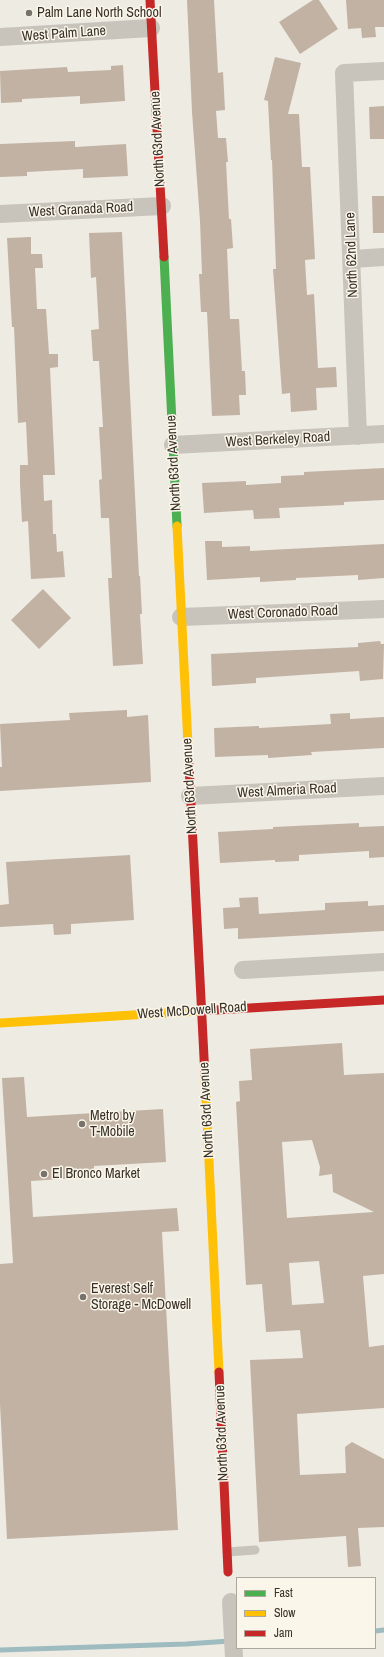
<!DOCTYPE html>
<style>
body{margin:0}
#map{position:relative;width:384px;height:1657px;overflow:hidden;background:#eeebe3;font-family:"Archivo Narrow",sans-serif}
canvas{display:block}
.legend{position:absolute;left:236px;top:1577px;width:140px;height:72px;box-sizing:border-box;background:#faf6ea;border:1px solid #ada79d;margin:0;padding:5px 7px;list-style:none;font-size:12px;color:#393129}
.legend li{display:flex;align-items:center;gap:8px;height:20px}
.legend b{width:20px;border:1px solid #ada79d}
</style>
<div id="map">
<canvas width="384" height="1657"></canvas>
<ul class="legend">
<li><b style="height:5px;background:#4caf50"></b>Fast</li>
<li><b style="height:5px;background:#ffc107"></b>Slow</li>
<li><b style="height:5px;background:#c62828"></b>Jam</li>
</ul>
</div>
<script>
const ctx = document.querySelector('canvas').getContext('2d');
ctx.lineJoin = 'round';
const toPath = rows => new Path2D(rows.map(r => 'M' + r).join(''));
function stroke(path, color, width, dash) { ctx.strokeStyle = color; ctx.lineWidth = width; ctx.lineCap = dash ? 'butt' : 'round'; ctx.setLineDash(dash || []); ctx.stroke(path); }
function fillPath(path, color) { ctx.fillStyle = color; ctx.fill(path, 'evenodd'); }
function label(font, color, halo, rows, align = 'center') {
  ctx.font = font + ' "Archivo Narrow",sans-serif'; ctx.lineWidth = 3; ctx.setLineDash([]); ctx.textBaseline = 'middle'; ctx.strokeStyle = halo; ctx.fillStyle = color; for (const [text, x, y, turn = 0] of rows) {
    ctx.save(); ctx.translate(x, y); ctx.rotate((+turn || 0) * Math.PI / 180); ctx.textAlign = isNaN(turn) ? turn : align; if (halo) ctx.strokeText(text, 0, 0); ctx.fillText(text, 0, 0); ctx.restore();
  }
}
stroke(toPath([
 [375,1631,384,1630],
 [0,1650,186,1644,230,1641]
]), '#9ebbc0', 5);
fillPath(toPath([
 [187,0,214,0,218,73,223,72,225,110,216,111,218,138,226,138,228,162,226,162,229,219,231,219,233,248,227,249,230,319,239,319,242,371,245,371,246,395,239,395,240,415,212,416,207,312,201,312,199,274,202,274,200,221,192,112],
 [313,0,319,0,338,29,300,54,279,22],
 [346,0,384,0,384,27,375,27,376,37,362,38,361,28,348,29],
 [275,57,301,63,288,114,299,114,302,167,310,167,315,259,305,260,307,295,314,294,318,368,336,367,337,387,316,388,317,410,291,412,290,393,282,394,273,269,276,269,272,160,271,160,268,101,264,100],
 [123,65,125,101,80,104,80,96,22,99,22,102,1,103,0,71,67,67,68,72,111,70,111,66],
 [384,106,384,139,370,139,369,107],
 [75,141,75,147,126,144,128,176,83,178,83,169,27,172,27,176,0,177,0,144],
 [372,196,384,196,384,233,373,233],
 [122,232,139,576,140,576,142,614,140,614,143,664,113,666,108,578,112,578,109,518,101,518,99,480,102,479,99,427,103,427,99,361,93,361,91,330,99,329,96,277,91,278,89,233],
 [31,237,31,254,42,254,43,268,35,268,37,309,46,309,49,354,58,354,58,367,50,368,55,475,43,475,44,501,52,500,53,534,56,534,57,552,63,551,65,577,31,579,28,521,22,522,20,484,20,465,28,465,26,422,18,423,14,327,12,327,7,238],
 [384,468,384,500,344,502,344,505,279,508,280,518,254,519,253,510,204,513,202,483,246,481,246,485,281,483,281,476,304,475,304,472],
 [205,541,222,541,222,547,250,546,250,551,384,544,384,578,358,580,358,575,296,578,296,580,260,582,260,577,207,580],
 [43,589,71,618,39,649,11,620],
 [380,641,381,644,384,644,383,679,360,681,359,671,256,678,256,683,212,686,211,654,358,647,358,643],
 [127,710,127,717,148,715,151,782,0,791,0,767,2,767,0,724,70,720,69,713],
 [350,713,350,719,384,717,384,748,311,752,312,755,268,758,268,755,215,757,214,728,259,726,259,728,331,724,330,714],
 [359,823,359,827,384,826,384,857,369,858,369,851,299,855,299,861,275,862,275,860,220,863,218,832,273,829,273,827],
 [130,855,134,920,71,924,71,934,54,935,53,924,0,927,0,905,9,904,6,862],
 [258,897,259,914,325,910,325,903,368,901,368,906,384,905,384,931,238,939,238,928,224,929,223,908,240,907,239,898],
 [342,1043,344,1075,384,1073,384,1274,363,1276,369,1347,384,1345,384,1408,297,1414,300,1475,346,1473,345,1447,352,1442,384,1459,384,1527,358,1528,361,1566,348,1567,346,1536,259,1542,250,1360,303,1358,300,1330,266,1332,262,1284,246,1285,236,1102,240,1101,239,1081,252,1080,250,1049],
 [312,1140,320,1167,319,1176,332,1174,333,1192,374,1212,287,1218,282,1142],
 [319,1261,324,1303,292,1305,289,1263],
 [24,1077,27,1117,163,1109,166,1162,94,1166,94,1177,31,1181,33,1217,177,1208,179,1231,162,1232,178,1530,7,1539,0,1404,0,1264,13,1263,2,1078]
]), '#c2b2a4');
stroke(toPath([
 [227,1552,255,1550]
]), '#c8c3bb', 9);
stroke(toPath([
 [0,37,151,28],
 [0,214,162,206],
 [352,259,384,257],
 [358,436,344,73,384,71],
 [173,445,384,434],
 [181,617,384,609],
 [190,796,384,786],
 [243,970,384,962],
 [231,1602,234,1657]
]), '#c8c3bb', 18);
stroke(toPath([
 [164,257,177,526]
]), '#4caf50', 9);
stroke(toPath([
 [177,526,189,765],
 [0,1023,199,1011],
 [205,1077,219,1372]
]), '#ffc107', 9);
stroke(toPath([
 [150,0,164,257],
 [189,765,205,1077],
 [199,1011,384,1000],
 [219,1372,228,1572]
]), '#c62828', 9);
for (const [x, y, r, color] of [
 [29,13,4,"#78726a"],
 [82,1124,4,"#78726a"],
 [44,1174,4,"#78726a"],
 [83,1297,4,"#78726a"]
]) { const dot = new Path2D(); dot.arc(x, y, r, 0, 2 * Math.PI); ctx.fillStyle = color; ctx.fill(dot); stroke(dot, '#faf6ea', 1.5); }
label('14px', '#393129', '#faf6ea', [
 ["Palm Lane North School",37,13],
 ["Metro by",90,1116],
 ["T-Mobile",90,1132],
 ["El Bronco Market",52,1174],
 ["Everest Self",91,1289],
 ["Storage - McDowell",91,1305]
], 'left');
label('14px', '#393129', '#faf6ea', [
 ["West Palm Lane",64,34,-4],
 ["North 63rd Avenue",158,139,-93],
 ["West Granada Road",81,210,-3],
 ["North 62nd Lane",352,255,-92],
 ["West Berkeley Road",278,440,-3],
 ["North 63rd Avenue",174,463,-93],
 ["West Coronado Road",283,613,-2],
 ["North 63rd Avenue",190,786,-93],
 ["West Almeria Road",287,791,-3],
 ["West McDowell Road",192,1011,-4],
 ["North 63rd Avenue",207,1110,-93],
 ["North 63rd Avenue",222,1433,-92]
]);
</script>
